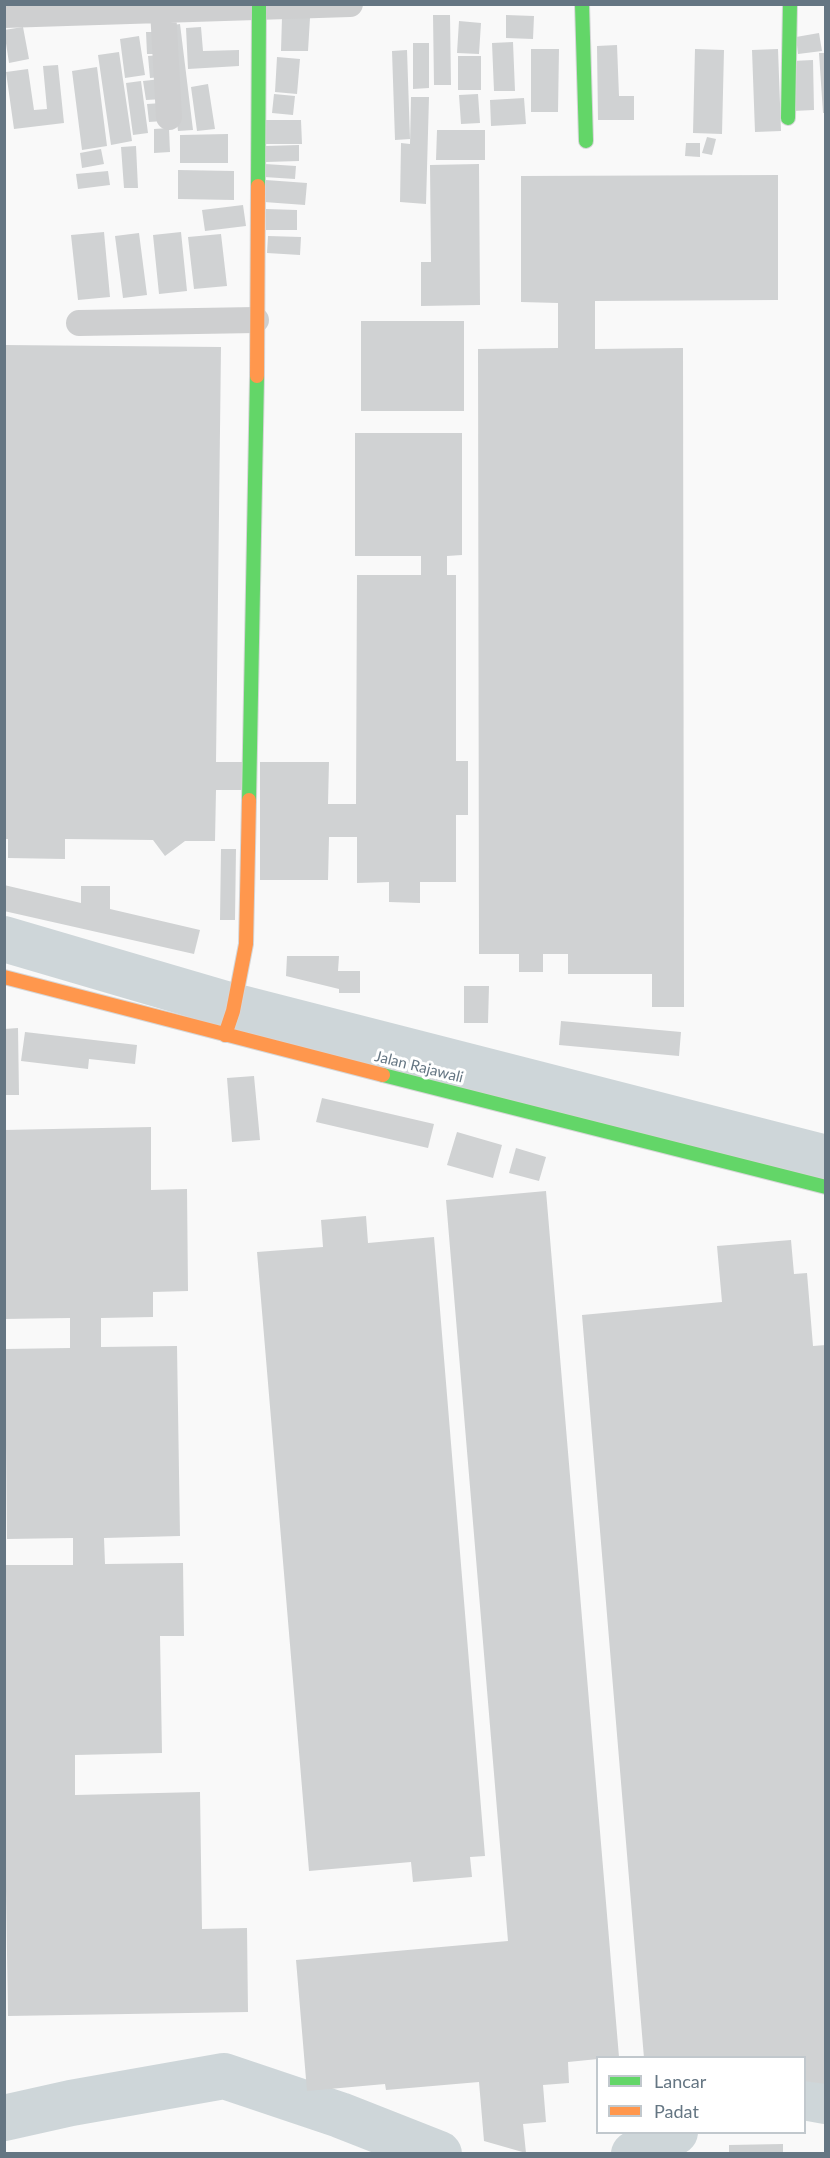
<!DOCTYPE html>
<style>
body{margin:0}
#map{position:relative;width:830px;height:2158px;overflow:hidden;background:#f9f9f9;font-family:Lato,sans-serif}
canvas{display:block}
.frame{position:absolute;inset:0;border:6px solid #657683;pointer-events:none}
.legend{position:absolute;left:596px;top:2056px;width:210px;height:78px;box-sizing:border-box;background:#fff;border:2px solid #c1c8cd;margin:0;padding:8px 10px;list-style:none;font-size:18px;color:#657683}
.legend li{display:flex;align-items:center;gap:12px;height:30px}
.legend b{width:30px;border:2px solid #c1c8cd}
</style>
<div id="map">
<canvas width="830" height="2158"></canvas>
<div class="frame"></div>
<ul class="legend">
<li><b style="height:8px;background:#63d668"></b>Lancar</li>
<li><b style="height:8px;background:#ff974d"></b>Padat</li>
</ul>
</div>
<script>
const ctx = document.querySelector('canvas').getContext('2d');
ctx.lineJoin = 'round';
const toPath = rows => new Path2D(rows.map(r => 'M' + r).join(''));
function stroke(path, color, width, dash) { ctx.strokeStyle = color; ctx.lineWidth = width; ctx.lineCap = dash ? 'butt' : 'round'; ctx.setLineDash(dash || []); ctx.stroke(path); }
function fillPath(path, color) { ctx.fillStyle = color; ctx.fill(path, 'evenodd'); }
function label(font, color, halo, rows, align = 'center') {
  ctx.font = font + ' Lato,sans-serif'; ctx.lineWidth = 6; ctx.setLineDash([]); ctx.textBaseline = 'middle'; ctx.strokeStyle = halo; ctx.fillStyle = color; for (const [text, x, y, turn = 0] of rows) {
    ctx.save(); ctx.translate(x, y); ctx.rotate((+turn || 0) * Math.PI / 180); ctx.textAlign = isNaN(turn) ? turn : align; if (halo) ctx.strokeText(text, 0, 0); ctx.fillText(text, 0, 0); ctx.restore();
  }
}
stroke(toPath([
 [4,939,229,1005,826,1158],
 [804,2097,826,2101],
 [4,2118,71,2103,224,2076,340,2115,439,2154],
 [634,2154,675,2132]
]), '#ced6d9', 46);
fillPath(toPath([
 [433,15,450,15,451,85,434,85],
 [506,15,534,16,533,39,506,38],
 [282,17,310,18,308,51,281,51],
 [459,21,481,23,479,54,457,53],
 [180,24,193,130,178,131,166,26],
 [23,27,29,59,9,63,4,30],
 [201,27,203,51,239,50,239,66,188,69,186,28],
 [146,32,157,32,158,54,147,54],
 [819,33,822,51,798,54,796,37],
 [139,36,145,75,125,78,120,39],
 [513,42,515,91,494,91,492,43],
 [413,43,429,43,429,88,413,89],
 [617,45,619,96,634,96,634,120,598,120,597,46],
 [531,49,559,49,558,112,531,112],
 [695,49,724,50,722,134,693,133],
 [778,49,781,131,755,132,752,50],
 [407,50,410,139,395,140,392,51],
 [119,52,132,141,111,145,98,55],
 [819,53,826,53,826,113,823,113],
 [161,55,162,77,150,78,148,56],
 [458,56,481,56,481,90,458,90],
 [277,57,300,59,297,94,275,92],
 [813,60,814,110,793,111,792,61],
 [58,65,64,123,14,129,6,72,28,69,34,110,47,109,43,66],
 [97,67,107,146,82,150,72,71],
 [161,79,163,99,146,100,143,81],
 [141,81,148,133,133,135,126,83],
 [208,84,215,129,197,131,191,87],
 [274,94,295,96,293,115,272,113],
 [478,94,480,123,461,124,459,95],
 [411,97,429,97,426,204,400,202,401,143,410,144],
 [524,98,526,124,491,126,490,100],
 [162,103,163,121,149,122,147,104],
 [265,120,301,120,302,144,265,144],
 [169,128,170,152,154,153,154,129],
 [437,130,485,130,485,160,436,160],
 [228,134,228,163,180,163,180,135],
 [707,137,716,139,712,155,702,153],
 [686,143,700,143,700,157,685,156],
 [299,145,299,161,266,162,266,146],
 [136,146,138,188,124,188,121,147],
 [101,149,104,164,82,168,80,153],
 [265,164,296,166,295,179,264,177],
 [479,164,480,305,421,306,421,262,431,262,430,165],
 [178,170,234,171,234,200,178,199],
 [108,171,110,185,78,189,76,174],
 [778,175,778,300,595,301,595,349,683,348,684,1007,652,1007,652,974,568,974,568,954,543,954,543,972,519,972,519,954,479,954,478,349,558,348,558,303,521,302,521,176],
 [266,180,307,183,305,205,264,202],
 [243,205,246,226,205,231,202,210],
 [266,209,297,210,297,230,266,230],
 [104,232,110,297,78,300,71,235],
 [181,232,187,291,159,294,153,235],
 [139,233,147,295,123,298,115,236],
 [221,234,227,286,194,289,188,237],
 [268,236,301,237,300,255,267,253],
 [361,321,464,321,464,411,361,411],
 [4,345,221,347,216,762,243,762,242,790,216,790,215,841,185,841,165,856,153,840,65,839,65,859,8,858,8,839,4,839],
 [355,433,462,433,462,555,447,556,447,575,456,575,456,761,468,761,468,815,456,815,456,882,420,882,420,903,389,902,389,882,357,883,357,837,329,837,328,880,260,880,260,762,329,762,328,804,356,804,357,575,421,575,421,556,355,556],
 [221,849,236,849,235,920,220,920],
 [4,885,81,903,81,886,110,886,110,909,200,930,194,954,4,911],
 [287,956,339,956,338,971,360,971,360,993,339,993,339,989,286,976],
 [464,986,489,986,488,1023,464,1023],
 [561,1021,681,1032,679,1056,559,1045],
 [18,1028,19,1095,4,1095,4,1029],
 [25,1032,137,1045,135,1064,89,1059,88,1069,21,1061],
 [254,1076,260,1140,232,1142,227,1078],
 [322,1098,434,1124,428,1148,316,1122],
 [151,1127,151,1190,187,1189,188,1291,153,1292,153,1317,101,1318,101,1347,177,1346,180,1536,104,1538,105,1564,183,1563,184,1636,160,1636,162,1753,75,1755,75,1795,200,1792,202,1929,247,1928,248,2012,8,2016,4,1765,4,1565,73,1565,73,1538,7,1539,5,1349,70,1348,70,1318,4,1319,4,1130],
 [457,1132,502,1145,493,1178,447,1165],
 [516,1148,546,1157,539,1181,509,1173],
 [546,1191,619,2057,598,2058,598,2059,568,2062,569,2083,543,2085,546,2122,523,2124,526,2153,484,2141,479,2082,386,2090,385,2084,307,2091,296,1960,508,1941,446,1200],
 [366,1216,368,1243,434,1237,485,1856,470,1857,472,1877,413,1882,411,1862,309,1871,257,1252,323,1247,321,1220],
 [791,1240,794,1274,807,1273,813,1346,826,1345,826,2084,804,2081,804,2058,644,2058,582,1315,722,1302,717,1246],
 [783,2144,783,2154,729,2154,729,2145]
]), '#d0d2d3');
const fast = toPath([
 [582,4,586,141],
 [788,118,790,4],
 [258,186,259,6],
 [249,800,257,376],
 [383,1075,826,1187]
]);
const slow = toPath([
 [257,376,258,186],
 [4,977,383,1075],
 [225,1035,233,1011,246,944,249,800]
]);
stroke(fast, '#d5d6d7', 16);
stroke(slow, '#d5d6d7', 16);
stroke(toPath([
 [163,10,169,117],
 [4,15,350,4],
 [79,323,256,320]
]), '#cecfd0', 26);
stroke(fast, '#63d668', 14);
stroke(slow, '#ff974d', 14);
label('15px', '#657683', '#fff', [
 ["Jalan Rajawali",419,1067,14]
]);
</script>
